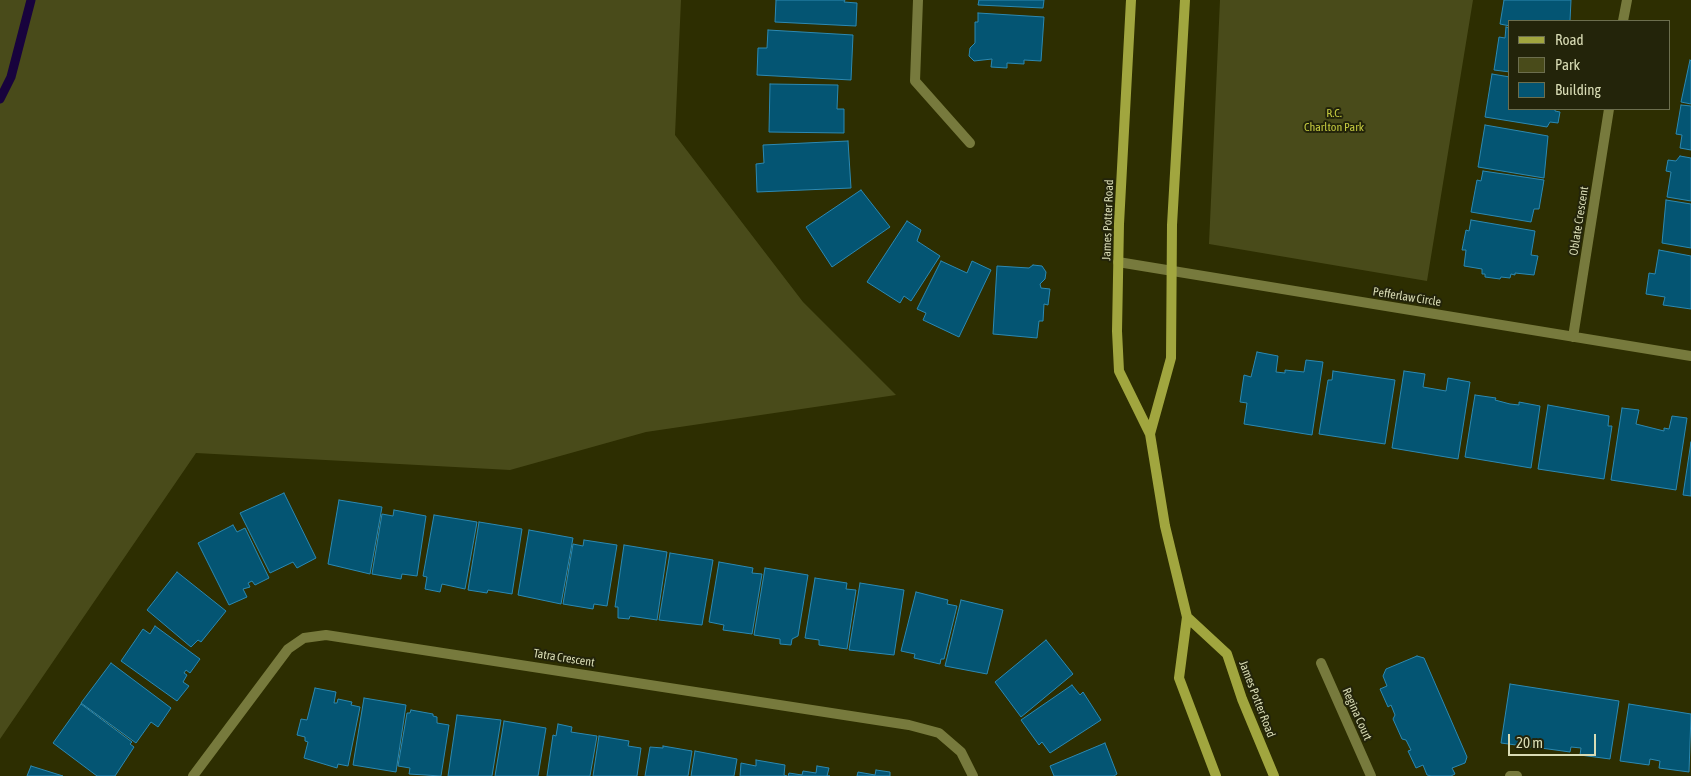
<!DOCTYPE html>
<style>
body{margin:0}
#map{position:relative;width:1691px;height:776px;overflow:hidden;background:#2d2e01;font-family:"Asap Condensed",sans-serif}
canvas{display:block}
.legend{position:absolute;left:1508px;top:20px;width:162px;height:90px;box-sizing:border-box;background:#23240a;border:1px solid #6c6e4e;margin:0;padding:6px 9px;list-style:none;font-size:15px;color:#d9dcb5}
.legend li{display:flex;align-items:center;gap:10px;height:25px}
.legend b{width:25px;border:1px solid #6c6e4e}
.scale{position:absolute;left:1508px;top:734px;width:88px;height:22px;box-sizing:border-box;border:2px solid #d9dcb5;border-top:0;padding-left:6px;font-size:15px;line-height:18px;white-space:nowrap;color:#d9dcb5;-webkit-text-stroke:4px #23240a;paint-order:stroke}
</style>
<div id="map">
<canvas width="1691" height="776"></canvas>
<ul class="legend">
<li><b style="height:6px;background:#a1a63f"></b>Road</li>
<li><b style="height:14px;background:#494b1a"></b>Park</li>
<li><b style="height:14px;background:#045573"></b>Building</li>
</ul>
<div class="scale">20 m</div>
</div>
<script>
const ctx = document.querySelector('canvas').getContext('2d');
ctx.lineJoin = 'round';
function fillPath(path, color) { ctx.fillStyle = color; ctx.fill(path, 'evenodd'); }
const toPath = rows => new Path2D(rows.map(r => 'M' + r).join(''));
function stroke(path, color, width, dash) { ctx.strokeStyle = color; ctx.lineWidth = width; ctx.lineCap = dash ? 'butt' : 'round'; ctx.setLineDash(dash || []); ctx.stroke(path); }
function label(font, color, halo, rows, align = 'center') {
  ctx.font = font + ' "Asap Condensed",sans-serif'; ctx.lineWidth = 4; ctx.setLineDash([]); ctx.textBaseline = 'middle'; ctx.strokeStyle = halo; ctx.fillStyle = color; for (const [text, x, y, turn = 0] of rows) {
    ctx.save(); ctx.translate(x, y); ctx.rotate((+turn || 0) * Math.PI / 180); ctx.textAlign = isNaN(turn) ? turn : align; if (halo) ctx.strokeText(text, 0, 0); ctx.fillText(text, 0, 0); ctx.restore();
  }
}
fillPath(toPath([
 [0,0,681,0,675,135,803,302,896,395,646,432,510,470,196,453,0,739],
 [1220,0,1473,0,1427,281,1209,244]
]), '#494b1a');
stroke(toPath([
 [0,99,11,77,31,0]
]), '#18033d', 9);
const building = toPath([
 [776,0,845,0,844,2,857,3,856,26,775,22,776,0],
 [979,0,1044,0,1043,8,978,5,979,0],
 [1504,0,1571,0,1570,21,1510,21,1510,26,1500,24,1504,0],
 [978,13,1044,17,1041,61,1024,60,1024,64,1007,63,1007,68,991,67,992,59,974,61,969,56,970,48,975,43,975,22,978,22,978,13],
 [1506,27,1510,28,1510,72,1494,70,1499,37,1505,38,1506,27],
 [768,30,853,35,851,80,757,75,758,48,767,48,768,30],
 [1690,60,1691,61,1691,104,1681,102,1690,60],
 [1492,74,1510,77,1510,109,1555,109,1555,111,1560,112,1558,123,1550,122,1547,127,1485,117,1492,74],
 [770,84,838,85,837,109,844,109,844,133,769,132,770,84],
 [1681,105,1691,106,1691,150,1680,148,1682,135,1676,134,1681,105],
 [1485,125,1548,136,1544,178,1478,167,1485,125],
 [848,141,851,188,757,192,756,164,764,163,763,145,848,141],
 [1680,156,1691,158,1691,201,1667,197,1671,172,1666,171,1668,160,1676,161,1680,156],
 [1483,171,1544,180,1539,209,1534,209,1531,222,1471,212,1477,180,1481,181,1483,171],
 [861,190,890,227,832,267,806,227,861,190],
 [1666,200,1691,204,1691,248,1662,243,1666,200],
 [1471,220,1535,231,1531,255,1538,256,1534,275,1515,273,1515,275,1511,274,1510,278,1501,277,1500,279,1485,277,1485,274,1482,274,1482,269,1464,266,1466,250,1462,250,1466,230,1469,231,1471,220],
 [907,221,921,230,917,241,940,256,911,301,904,296,900,303,867,282,907,221],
 [1659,250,1691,256,1691,309,1663,305,1665,297,1646,294,1649,273,1655,274,1659,250],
 [941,261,967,273,972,261,991,270,959,337,923,320,926,313,917,309,941,261],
 [1033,265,1042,266,1046,272,1045,279,1040,284,1041,288,1050,289,1048,305,1044,304,1043,321,1039,321,1037,338,993,334,997,266,1029,268,1033,265],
 [1257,352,1278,356,1276,372,1285,373,1285,370,1304,372,1306,360,1323,362,1312,435,1244,424,1247,403,1240,402,1244,375,1251,377,1257,352],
 [1333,371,1395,380,1385,444,1319,434,1328,380,1332,380,1333,371],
 [1404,371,1425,374,1423,387,1446,391,1448,378,1470,382,1458,459,1392,448,1404,371],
 [1475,395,1496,398,1495,400,1510,404,1519,405,1519,402,1540,406,1531,468,1465,457,1475,395],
 [1548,405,1609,416,1608,426,1612,426,1604,479,1538,469,1548,405],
 [1622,408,1639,410,1636,424,1664,431,1664,428,1669,429,1672,416,1687,418,1676,490,1611,480,1622,408],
 [1691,442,1691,496,1683,495,1691,442],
 [284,493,316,558,297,568,293,562,270,573,240,513,284,493],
 [339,500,382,507,370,574,328,564,339,500],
 [394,510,426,516,417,576,402,574,401,579,372,574,382,514,393,516,394,510],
 [434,515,477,522,465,589,442,584,440,592,425,589,427,577,423,576,434,515],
 [479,522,522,529,512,594,488,590,487,593,468,590,479,522],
 [233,525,237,532,245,528,269,578,255,585,252,581,248,583,250,587,243,589,247,597,229,605,198,543,233,525],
 [529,530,573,538,561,604,518,595,529,530],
 [584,540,617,545,607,606,594,604,593,609,563,604,573,544,583,546,584,540],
 [624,545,667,552,657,620,630,616,629,619,618,618,618,607,615,607,624,545],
 [670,553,713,560,702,625,659,620,670,553],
 [719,562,753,568,752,573,762,574,752,634,723,630,724,625,709,622,719,562],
 [765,568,808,575,798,636,792,639,791,645,780,644,780,639,754,635,765,568],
 [177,572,226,611,201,642,198,640,191,647,147,610,177,572],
 [815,578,847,583,846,589,856,590,847,649,819,645,819,640,805,638,815,578],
 [860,583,904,590,894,655,849,650,860,583],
 [916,592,948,600,947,604,957,606,944,659,941,659,940,664,914,658,915,654,901,651,916,592],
 [961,600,1003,610,987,674,945,666,961,600],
 [155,626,200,659,190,673,186,670,184,673,187,675,183,682,189,686,177,701,121,661,143,629,150,634,155,626],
 [1046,640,1073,674,1021,717,995,682,1046,640],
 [1417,656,1424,658,1467,757,1465,763,1452,768,1455,774,1451,776,1431,776,1427,775,1423,765,1416,768,1408,751,1411,750,1406,740,1402,739,1393,719,1395,715,1391,705,1388,707,1380,689,1387,686,1383,676,1386,669,1417,656],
 [111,663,171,708,158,727,151,722,136,743,81,703,111,663],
 [1510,684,1619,701,1610,759,1580,755,1581,748,1571,747,1570,752,1541,748,1541,742,1532,740,1531,747,1501,743,1510,684],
 [1072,685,1080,695,1083,692,1101,720,1050,753,1042,742,1039,745,1021,720,1072,685],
 [315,688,336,692,334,703,337,703,338,699,352,702,351,705,360,707,348,766,338,764,337,768,304,758,308,742,305,741,305,737,297,735,301,719,307,720,315,688],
 [364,698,406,705,396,772,353,765,364,698],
 [81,704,132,742,130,744,134,747,115,776,97,776,53,743,81,704],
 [1629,704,1691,714,1689,772,1659,768,1660,761,1650,759,1649,765,1620,761,1629,704],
 [411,710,433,714,433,716,437,717,437,723,449,725,441,776,409,774,410,768,398,766,407,713,410,713,411,710],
 [457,715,501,720,492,776,448,776,457,715],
 [504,721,546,728,538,776,495,776,504,721],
 [558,724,572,727,571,732,597,736,590,776,547,776,553,735,556,736,558,724],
 [599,736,629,741,628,746,641,748,637,776,593,776,599,736],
 [1105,743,1117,774,1114,776,1054,776,1050,766,1105,743],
 [663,746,692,751,688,776,645,776,650,747,663,748,663,746],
 [695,751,737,759,734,776,691,776,695,751],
 [756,760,785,765,784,775,787,776,740,776,741,763,756,766,756,760],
 [31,766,63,776,27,776,31,766],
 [817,766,829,768,827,776,830,776,788,776,789,773,802,775,803,771,816,773,817,766],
 [876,770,890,772,890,776,857,776,858,772,875,775,876,770]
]);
fillPath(building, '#045573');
stroke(building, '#2c89b2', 1);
stroke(toPath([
 [918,0,915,81,970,143],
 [1623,21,1627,0],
 [1118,262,1691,356],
 [1573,337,1609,109],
 [1321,663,1371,776],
 [193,776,288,649,304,638,326,635,909,725,939,733,961,752,973,776],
 [1510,776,1517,776]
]), '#777a3d', 10);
stroke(toPath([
 [1131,0,1119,224,1117,331,1119,371,1150,434,1165,526,1187,617,1179,678,1216,776],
 [1150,434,1171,358,1172,225,1185,0],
 [1187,617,1227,654,1242,699,1274,776]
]), '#a1a63f', 10);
label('12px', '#c3c83f', '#23240a', [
 ["R.C.",1334,113],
 ["Charlton Park",1334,127]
]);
label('12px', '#d9dcb5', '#23240a', [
 ["James Potter Road",1108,220,-88],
 ["Oblate Crescent",1579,221,-81],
 ["Pefferlaw Circle",1407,297,9],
 ["Tatra Crescent",564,658,9],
 ["James Potter Road",1257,699,69],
 ["Regina Court",1357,714,66]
]);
</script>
